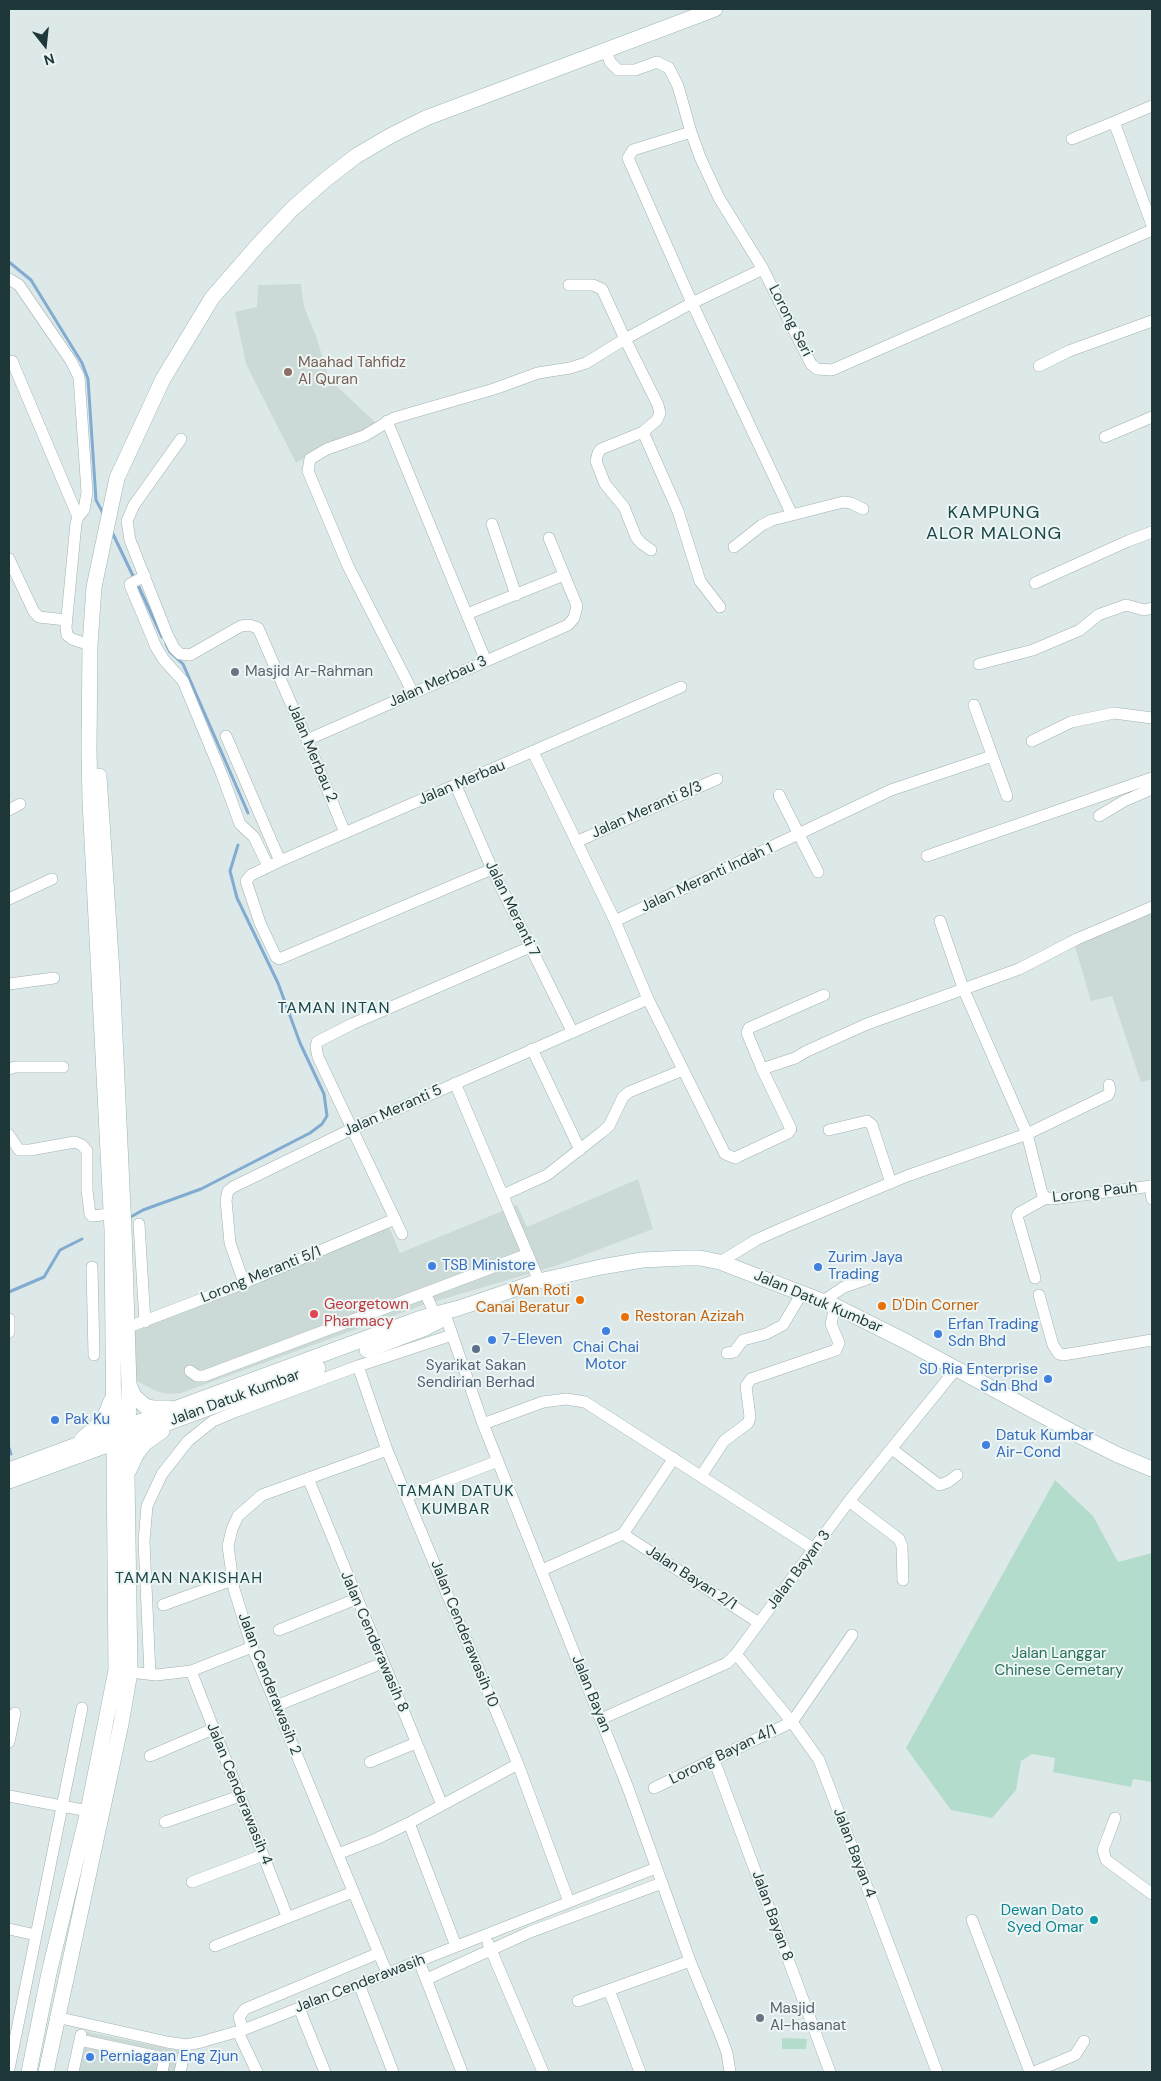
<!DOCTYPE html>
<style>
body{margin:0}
#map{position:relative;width:1161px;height:2081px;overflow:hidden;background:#dde9e8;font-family:"DM Sans",sans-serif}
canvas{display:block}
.frame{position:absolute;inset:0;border:10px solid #1e3738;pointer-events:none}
.north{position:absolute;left:20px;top:20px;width:50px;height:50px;-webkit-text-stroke:4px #edf6f4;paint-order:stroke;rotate:164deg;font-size:14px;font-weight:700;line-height:20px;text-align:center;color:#1e3738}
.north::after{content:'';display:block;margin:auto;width:18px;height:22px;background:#1e3738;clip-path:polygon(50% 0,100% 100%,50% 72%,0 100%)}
</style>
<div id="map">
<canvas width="1161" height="2081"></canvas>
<div class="frame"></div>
<div class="north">N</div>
</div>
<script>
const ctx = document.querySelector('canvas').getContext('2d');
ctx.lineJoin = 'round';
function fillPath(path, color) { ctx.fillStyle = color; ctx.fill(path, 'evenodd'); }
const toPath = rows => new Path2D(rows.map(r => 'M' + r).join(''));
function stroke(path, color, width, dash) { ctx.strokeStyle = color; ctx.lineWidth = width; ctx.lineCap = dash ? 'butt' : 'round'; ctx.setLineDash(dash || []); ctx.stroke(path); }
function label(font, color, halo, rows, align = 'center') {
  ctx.font = font + ' "DM Sans",sans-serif'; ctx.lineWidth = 4; ctx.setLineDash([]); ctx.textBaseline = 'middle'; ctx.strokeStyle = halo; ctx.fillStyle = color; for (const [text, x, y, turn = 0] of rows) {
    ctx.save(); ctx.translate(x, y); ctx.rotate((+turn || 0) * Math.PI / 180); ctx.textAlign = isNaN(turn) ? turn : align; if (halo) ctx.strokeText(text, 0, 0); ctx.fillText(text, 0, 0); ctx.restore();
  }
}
fillPath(toPath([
 [301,284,304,307,316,336,329,379,376,423,362,431,319,449,296,463,246,364,235,312,257,307,258,285],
 [1152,912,1152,1079,1141,1082,1112,996,1091,1001,1074,943],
 [638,1179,653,1229,555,1266,423,1305,181,1393,168,1394,156,1391,135,1380,134,1328,389,1227,400,1253,517,1205,527,1227],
 [77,2030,190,2053,186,2072,68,2072]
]), '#cbd9d7');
fillPath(toPath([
 [1055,1480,1093,1516,1118,1562,1152,1553,1152,1782,1133,1779,1131,1787,1053,1772,1055,1758,1032,1754,1021,1761,1016,1790,992,1818,951,1810,906,1748],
 [782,2038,807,2039,806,2049,782,2049]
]), '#b4dccc');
stroke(toPath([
 [9,262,31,280,82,363,88,379,96,500,104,515],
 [112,532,134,578],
 [137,583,162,637],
 [166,644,170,652,183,664,248,813],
 [127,1219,143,1210,201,1189,310,1133,322,1124,327,1116,324,1094,300,1043,278,983,237,898,230,871,238,845],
 [9,1292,44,1277,60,1250,82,1239],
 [9,1448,11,1454]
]), '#82abd1', 3);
const street = toPath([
 [606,50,610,62,618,70,635,70,657,62,669,68,678,86,691,132,700,157,719,198,763,269,811,364,817,369,832,370,1152,230],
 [1152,106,1114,122,1152,225],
 [691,132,633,150,628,158,692,303,792,515,843,502,851,503,863,509],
 [1072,139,1114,122],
 [9,279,19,285,71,361,79,377,87,492,84,510,78,517,76,523,66,627,67,635,72,639,90,645],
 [569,285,593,285,602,289,625,339,658,405,660,413,657,420,643,432,678,511,700,581,720,607],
 [12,361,78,517],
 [1039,366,1069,351,1152,321],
 [387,421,486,661],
 [643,432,601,449,598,453,596,461,605,484,624,507,636,537,641,543,651,550],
 [1105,437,1152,417],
 [181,439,134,505,127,521,130,540,167,634,174,648,180,654,190,655,241,626,249,625,258,628,307,740,345,833],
 [492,524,516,595],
 [734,547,762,525,772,520,792,515],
 [9,559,34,612,39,617,66,620],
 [145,576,130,584,130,585,156,647,164,660,183,681,222,775,240,824,254,837,268,866],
 [1035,583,1128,541,1152,532],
 [467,614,564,575],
 [979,664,1033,650,1080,630,1098,615,1126,605,1144,610,1152,608],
 [413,693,348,566,308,471,310,459,327,449,364,436,394,418,494,389,538,373,570,368,586,363,625,339,692,303,763,269],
 [974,705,1007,796],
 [226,736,280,861],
 [307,740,568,625,574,618,577,606,549,538],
 [1032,741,1071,722,1114,713,1152,718],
 [533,752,615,921,648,999,725,1154,735,1158,739,1156,788,1133,791,1129,762,1069,747,1033,749,1028,824,995],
 [456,786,492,869,572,1031],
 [779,795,818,872],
 [9,810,20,804],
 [1099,816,1124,801,1152,789],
 [576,842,717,779],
 [927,856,1152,778],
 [492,869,279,959,276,957,260,923,246,881,251,875,280,861,681,687],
 [9,899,52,879],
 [615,921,891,790,992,756],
 [940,921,963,988,1027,1134,1042,1193,1046,1198,1052,1199,1152,1186],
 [9,984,54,978],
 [532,1049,580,1150],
 [9,1069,15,1067,63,1067],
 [762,1069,795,1058,807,1051,867,1024,1019,969,1077,939,1152,907],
 [455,1083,539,1281],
 [829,1130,867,1121,872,1125,891,1183],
 [9,1135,19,1150,30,1150,75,1142,82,1145,87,1151,87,1190,90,1214,92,1216,111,1214],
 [1150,1186,1152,1199],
 [503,1195,547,1175,602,1132,609,1126,623,1097,629,1092,683,1070],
 [139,1224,145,1322],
 [402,1234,318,1057,316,1047,317,1042,352,1024,530,947],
 [720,1262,756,1240,785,1227,907,1176,1027,1134,1108,1095,1110,1090,1109,1085],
 [92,1267,94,1355],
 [1035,1278,1017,1216,1019,1213,1046,1198],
 [244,1283,230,1243,226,1200,228,1191,233,1187,352,1129,648,999],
 [1039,1295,1053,1345,1059,1354,1063,1355,1152,1340],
 [823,1301,844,1287,867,1279],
 [435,1314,425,1293,528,1254],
 [446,1317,483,1424,628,1788,690,1961,722,2039,727,2053,730,2072],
 [9,1319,9,1332],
 [126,1328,244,1283,395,1219],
 [727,1353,734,1352,743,1340,766,1334,783,1325,802,1293],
 [358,1366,387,1450,518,1764,569,1902],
 [190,1371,197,1376,204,1376,425,1293],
 [483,1424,543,1402,566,1399,585,1402,814,1549],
 [892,1449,939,1485,948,1482,957,1475],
 [701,1476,724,1441,748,1423,750,1417,746,1386,751,1379,836,1350,839,1343,831,1324,835,1306],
 [308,1478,442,1805],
 [407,1496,498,1461],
 [849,1501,899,1539,902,1546,903,1580],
 [623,1534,759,1623],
 [542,1570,623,1534,674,1458],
 [163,1605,232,1580],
 [279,1630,356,1599],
 [736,1654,792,1722,819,1760,937,2072],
 [191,1671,287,1916],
 [130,1672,156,1675,191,1671,252,1647],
 [150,1674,144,1541,147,1506,162,1474,188,1441,213,1421,237,1411,358,1366,452,1335],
 [276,1706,375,1666],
 [601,1719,727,1663,736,1654,849,1501,956,1369],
 [9,1742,15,1713],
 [150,1756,213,1729],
 [714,1760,830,2072],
 [370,1762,416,1743],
 [654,1788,792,1722,852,1635],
 [9,1796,88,1811],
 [1115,1818,1103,1850,1106,1860,1152,1894],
 [165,1822,240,1796],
 [409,1823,456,1946],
 [338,1854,376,1839,409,1823,518,1764],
 [192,1882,263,1855],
 [972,1920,1030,2072],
 [9,1929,36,1935],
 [488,1943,543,2072],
 [215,1946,353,1892],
 [419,1961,462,2072],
 [387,1973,252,1647,234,1589,228,1546,232,1529,238,1516,262,1495,387,1450],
 [427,1979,530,1932,662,1883],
 [359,1984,393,2072],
 [609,1990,640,2072],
 [578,2001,690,1961],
 [299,2008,325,2072],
 [56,2017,167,2042,186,2045,201,2042,243,2030,656,1868],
 [243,2030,239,2017,245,2009,379,1953],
 [238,2032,257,2072],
 [80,2040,159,2057,164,2062,162,2072],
 [9,2069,82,1708],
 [73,2072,81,2035],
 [180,2072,186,2045],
 [1034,2072,1075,2055,1084,2041]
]);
const secondary = toPath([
 [367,1350,423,1329,441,1320],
 [129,1385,134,1396,145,1406,153,1408,169,1408],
 [82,1439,95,1428,105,1416,111,1401],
 [9,1470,421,1318,459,1308,539,1281,601,1267,642,1260,685,1258,700,1258,720,1262,835,1306,907,1342,1078,1435,1118,1455,1152,1469],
 [129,1470,137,1453,145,1443,162,1431],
 [9,1481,318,1368],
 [29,2072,49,1973,88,1811,116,1670,112,1230,90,801,89,748,90,645,94,587,117,478,163,379,212,298,259,244,292,209,325,180,356,156,390,136,426,118,715,9],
 [46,2072,121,1724,130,1672,127,1474,129,1385,124,1230,112,972,99,776]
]);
stroke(street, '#a0b0b0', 12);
stroke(secondary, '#9cb5b4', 16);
stroke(street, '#fff', 11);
stroke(secondary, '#fff', 15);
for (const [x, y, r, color] of [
 [288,372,5,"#8d6e63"],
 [235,672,5,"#6b7280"],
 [432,1266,5,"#3f7fe0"],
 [818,1267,5,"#3f7fe0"],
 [580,1300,5,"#e8710a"],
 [882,1306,5,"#e8710a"],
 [314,1314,5,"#e0444e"],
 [625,1317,5,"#e8710a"],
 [606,1331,5,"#3f7fe0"],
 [938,1334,5,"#3f7fe0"],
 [492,1340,5,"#3f7fe0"],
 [476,1349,5,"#5c6f8a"],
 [1048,1379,5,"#3f7fe0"],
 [55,1420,5,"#3f7fe0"],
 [986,1445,5,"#3f7fe0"],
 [1094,1920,5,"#0f9aa8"],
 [760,2018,5,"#6b7280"],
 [90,2057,5,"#3f7fe0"]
]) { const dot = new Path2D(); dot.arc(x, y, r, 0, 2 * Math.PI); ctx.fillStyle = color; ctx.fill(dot); stroke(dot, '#edf6f4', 2); }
label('15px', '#1e3738', '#edf6f4', [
 ["Lorong Seri",790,321,63],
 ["Jalan Merbau 3",438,682,-24],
 ["Jalan Merbau 2",312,753,67],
 ["Jalan Merbau",462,783,-23],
 ["Jalan Meranti 8/3",647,810,-24],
 ["Jalan Meranti Indah 1",707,878,-25],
 ["Jalan Meranti 7",512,909,64],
 ["Jalan Meranti 5",393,1111,-24],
 ["Lorong Pauh",1095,1193,-7],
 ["Lorong Meranti 5/1",261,1275,-22],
 ["Jalan Datuk Kumbar",818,1302,23],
 ["Jalan Datuk Kumbar",235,1398,-20],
 ["Jalan Bayan 3",799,1570,-53],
 ["Jalan Bayan 2/1",691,1578,33],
 ["Jalan Cenderawasih 10",464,1634,68],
 ["Jalan Cenderawasih 8",374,1642,67],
 ["Jalan Cenderawasih 2",269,1684,69],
 ["Jalan Bayan",591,1694,68],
 ["Lorong Bayan 4/1",723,1755,-26],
 ["Jalan Cenderawasih 4",239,1794,68],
 ["Jalan Bayan 4",854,1853,69],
 ["Jalan Bayan 8",772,1916,70],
 ["Jalan Cenderawasih",360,1984,-21]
]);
label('15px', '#785e54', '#edf6f4', [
 ["Maahad Tahfidz",298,363],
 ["Al Quran",298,380]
], 'left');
label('15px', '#5b616d', '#edf6f4', [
 ["Masjid Ar-Rahman",245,672],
 ["Masjid",770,2009],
 ["Al-hasanat",770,2026]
], 'left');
label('15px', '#366cbe', '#edf6f4', [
 ["Zurim Jaya",828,1258],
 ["Trading",828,1275],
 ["TSB Ministore",442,1266],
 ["Erfan Trading",948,1325],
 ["Sdn Bhd",948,1342],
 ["7-Eleven",502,1340],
 ["Chai Chai",606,1348,"center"],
 ["Motor",606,1365,"center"],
 ["SD Ria Enterprise",1038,1370,"right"],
 ["Sdn Bhd",1038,1387,"right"],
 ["Pak Ku",65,1420],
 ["Datuk Kumbar",996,1436],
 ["Air-Cond",996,1453],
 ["Perniagaan Eng Zjun",100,2057]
], 'left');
label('15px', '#c56008', '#edf6f4', [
 ["Wan Roti",570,1291,"right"],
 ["Canai Beratur",570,1308,"right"],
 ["D'Din Corner",892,1306],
 ["Restoran Azizah",635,1317]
], 'left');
label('15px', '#be3a42', '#edf6f4', [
 ["Georgetown",324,1305],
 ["Pharmacy",324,1322]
], 'left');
label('15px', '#4e5e75', '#edf6f4', [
 ["Syarikat Sakan",476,1366],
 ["Sendirian Berhad",476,1383]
]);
label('15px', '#28705b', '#edf6f4', [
 ["Jalan Langgar",1059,1654],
 ["Chinese Cemetary",1059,1671]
]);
label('15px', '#0d838f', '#edf6f4', [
 ["Dewan Dato",1084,1911],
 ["Syed Omar",1084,1928]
], 'right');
ctx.letterSpacing = '1px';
label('16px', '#1a474a', '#edf6f4', [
 ["TAMAN INTAN",334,1009],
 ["TAMAN DATUK",456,1492],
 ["KUMBAR",456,1510],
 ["TAMAN NAKISHAH",189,1579]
]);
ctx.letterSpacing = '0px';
ctx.letterSpacing = '1px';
label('18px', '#1a474a', '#edf6f4', [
 ["KAMPUNG",994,513],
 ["ALOR MALONG",994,534]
]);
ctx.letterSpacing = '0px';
</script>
